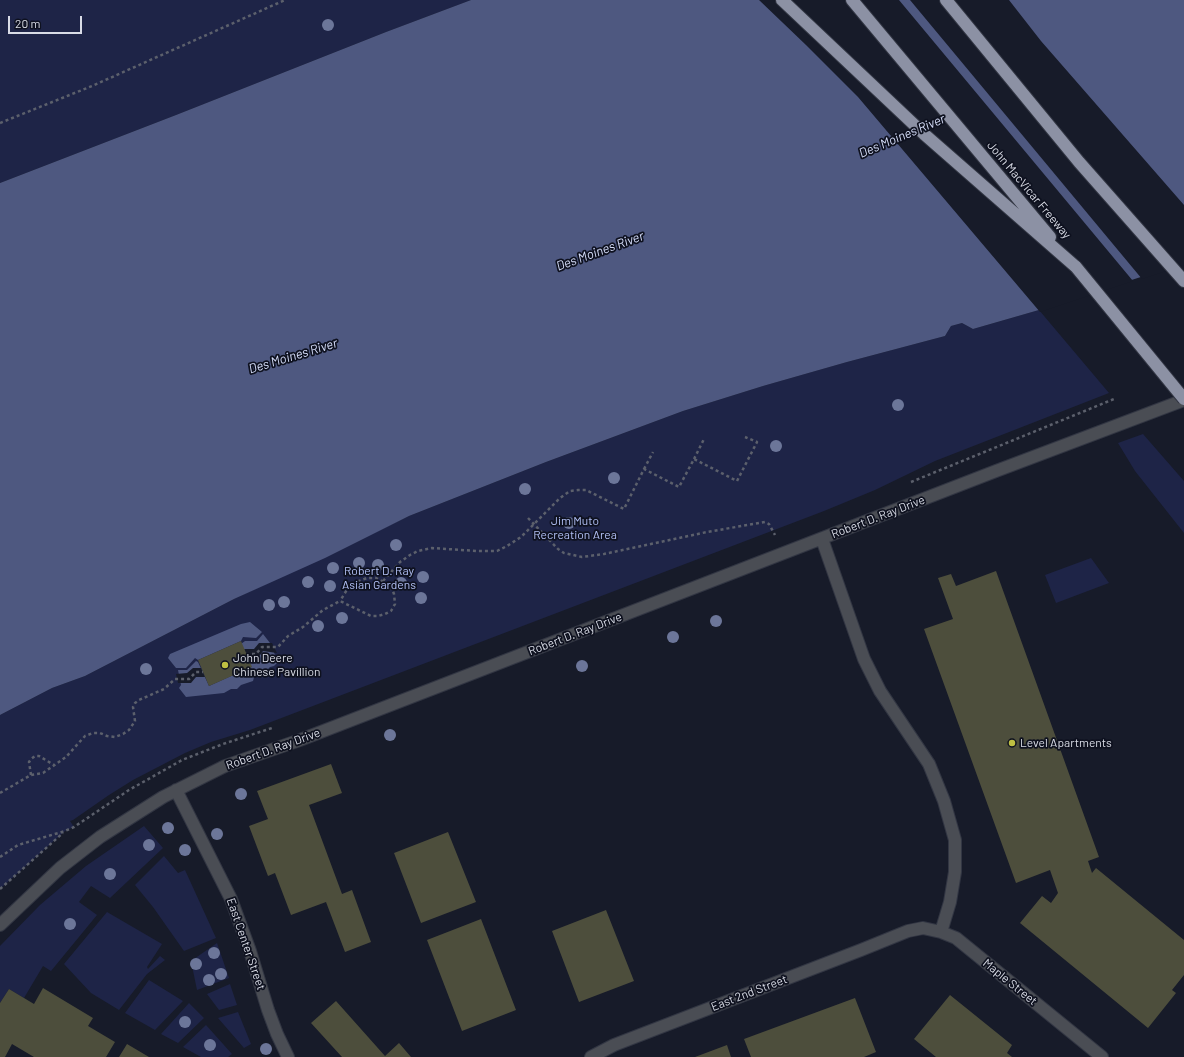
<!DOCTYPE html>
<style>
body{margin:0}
#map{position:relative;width:1184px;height:1057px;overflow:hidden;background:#171b29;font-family:Barlow,sans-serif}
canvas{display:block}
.scale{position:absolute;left:8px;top:16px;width:74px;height:18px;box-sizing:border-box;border:2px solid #d9dce6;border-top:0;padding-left:5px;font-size:12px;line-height:14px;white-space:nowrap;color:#d9dce6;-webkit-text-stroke:3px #0e111f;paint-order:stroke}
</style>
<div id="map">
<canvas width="1184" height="1057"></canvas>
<div class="scale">20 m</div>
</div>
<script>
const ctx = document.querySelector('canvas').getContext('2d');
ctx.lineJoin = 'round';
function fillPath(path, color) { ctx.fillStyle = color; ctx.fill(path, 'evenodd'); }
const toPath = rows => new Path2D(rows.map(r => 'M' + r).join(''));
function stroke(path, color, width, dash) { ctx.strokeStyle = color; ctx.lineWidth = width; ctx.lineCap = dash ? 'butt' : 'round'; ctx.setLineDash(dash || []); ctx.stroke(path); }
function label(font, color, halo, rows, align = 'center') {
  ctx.font = font + ' Barlow,sans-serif'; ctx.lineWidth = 3.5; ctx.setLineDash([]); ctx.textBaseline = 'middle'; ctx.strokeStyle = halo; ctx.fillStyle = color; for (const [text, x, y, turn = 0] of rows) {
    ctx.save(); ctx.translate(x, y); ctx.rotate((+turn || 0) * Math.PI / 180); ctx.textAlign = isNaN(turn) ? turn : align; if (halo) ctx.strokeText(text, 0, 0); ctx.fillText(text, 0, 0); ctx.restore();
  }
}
fillPath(toPath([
 [0,0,471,0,386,32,176,115,0,183],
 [1039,310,1109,393,935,461,875,490,824,511,250,730,211,742,185,753,133,780,109,795,73,820,70,821,74,827,65,831,0,889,0,715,52,688,85,676,234,599,409,516,546,462,683,411,763,386,847,362,945,336,951,326,962,323,973,329],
 [1143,434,1184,481,1184,533,1135,471,1118,443],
 [1091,558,1109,583,1056,603,1045,575],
 [144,826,163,848,110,898,91,886,79,902,97,915,51,971,43,966,24,998,9,989,0,1003,0,946,40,905,86,866],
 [164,856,178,873,185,870,216,938,184,951,153,907,135,885],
 [107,912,162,944,147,967,148,969,160,956,165,960,147,974,119,1010,91,993,64,964],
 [217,943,229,978,197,990,191,961],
 [149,980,183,1001,155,1030,125,1013],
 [230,984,237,1005,219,1010,207,994],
 [189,1003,204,1018,178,1043,161,1034],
 [238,1012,251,1044,244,1048,218,1018],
 [206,1025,232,1054,228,1057,201,1057,183,1047]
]), '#1e2447');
fillPath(toPath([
 [471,0,1184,0,1184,263,1039,310,973,329,962,323,951,326,945,336,847,362,763,386,683,411,546,462,409,516,325,558,234,599,85,676,52,688,0,715,0,183,176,115,386,32],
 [250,622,262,632,256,638,243,637,241,641,198,660,195,658,186,668,176,668,168,658,170,654,241,624],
 [263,634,270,643,278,662,274,666,270,667,266,671,260,671,255,674,253,681,241,685,237,689,231,689,224,693,186,697,179,688,181,685,178,670,187,670,196,661,198,662,209,686,251,667,241,644,245,641,257,641]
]), '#4e5880');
fillPath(toPath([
 [759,0,899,0,1133,281,1040,312,858,97,806,45],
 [910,0,1009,0,1041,41,1184,205,1184,265,1142,279],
 [259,643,272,643,277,653,263,651,258,658,247,658,244,649,254,649],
 [193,668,201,668,205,677,196,677,191,683,178,683,176,674,187,673]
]), '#171b29');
fillPath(toPath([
 [996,571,1099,857,1088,861,1092,873,1096,868,1184,940,1184,975,1172,990,1176,993,1148,1028,1020,923,1042,896,1051,903,1058,893,1050,870,1016,883,924,629,953,619,938,578,951,574,956,586],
 [241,641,252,667,209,686,198,660],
 [331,764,342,793,309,805,342,894,352,890,371,942,345,952,326,902,291,915,275,873,268,876,249,826,268,819,257,791],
 [448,832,476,902,421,923,394,853],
 [606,910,634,981,579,1002,552,931],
 [481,919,516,1010,462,1031,427,940],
 [43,988,93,1018,88,1026,115,1042,106,1057,34,1057,12,1044,5,1057,0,1057,0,1003,9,989,34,1004],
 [950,995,1012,1045,1007,1053,1012,1057,936,1057,914,1039],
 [855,998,876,1052,864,1057,751,1057,744,1039],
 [336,1001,385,1056,399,1043,411,1057,342,1057,311,1023],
 [127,1044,149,1057,119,1057],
 [727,1045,731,1057,695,1057]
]), '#4d4e3c');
const minor = toPath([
 [822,539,864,659,880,691,929,764,944,801,955,840,955,872,950,902,941,932],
 [176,790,231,899,250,951,268,1010,277,1034,288,1057],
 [0,925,60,868,100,837,163,797,225,766,300,740,996,471,1184,400],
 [591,1057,614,1045,861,950,908,931,923,928,941,932,956,938,1102,1057]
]);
const highway = toPath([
 [782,0,924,134,1076,267],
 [852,0,1050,237],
 [946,0,1079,162,1184,281]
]);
stroke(minor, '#323643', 14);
stroke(highway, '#323643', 14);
stroke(toPath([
 [0,123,92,86,285,0],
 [694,459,704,439],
 [644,469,653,452],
 [911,482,1114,399],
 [528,518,558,549,564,553,582,557,604,554,707,532,759,523,765,522,769,524,775,535],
 [383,581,400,562,410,555,418,551,432,548,477,551,497,551,507,546,521,537,560,498,570,491,578,490,586,490,624,509,644,469,679,487,694,459,737,481,757,442,745,437],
 [246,654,256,654,262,647,278,647,288,636,303,627,323,610,340,601,371,616,378,616,385,614,391,611,395,604,394,594,391,586,376,578,367,578,356,582,348,588,340,601],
 [31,775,29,762,31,759,35,756,39,756,54,765],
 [0,793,31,775,43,773,66,757,85,736,93,733,100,733,107,736,115,737,123,734,129,730,135,721,133,707,135,703,139,700,164,689,175,679,189,679,196,672,203,672],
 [0,857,18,845,65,831,74,827,129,790,182,760,223,744,272,728],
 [0,889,63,833]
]), '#5c606c', 2.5, [3, 3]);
stroke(minor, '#4a4d54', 12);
stroke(highway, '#8c91a4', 12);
const highwayBridge = toPath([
 [1076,267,1184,399]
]);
stroke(highwayBridge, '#323643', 14, []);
stroke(highwayBridge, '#8c91a4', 12);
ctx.fillStyle = '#6c7699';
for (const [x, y] of [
 [328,25],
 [898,405],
 [776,446],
 [614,478],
 [525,489],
 [569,523],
 [396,545],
 [359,563],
 [378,565],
 [333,568],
 [423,577],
 [308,582],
 [401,583],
 [330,586],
 [421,598],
 [284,602],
 [269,605],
 [342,618],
 [716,621],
 [318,626],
 [673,637],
 [582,666],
 [146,669],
 [390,735],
 [241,794],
 [168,828],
 [217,834],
 [149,845],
 [185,850],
 [110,874],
 [70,924],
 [214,953],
 [196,964],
 [221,974],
 [209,980],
 [185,1022],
 [210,1045],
 [266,1049]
]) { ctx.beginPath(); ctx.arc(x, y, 6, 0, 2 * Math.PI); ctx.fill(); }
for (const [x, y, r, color] of [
 [225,665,4,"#bebf42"],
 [1012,743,4,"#bebf42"]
]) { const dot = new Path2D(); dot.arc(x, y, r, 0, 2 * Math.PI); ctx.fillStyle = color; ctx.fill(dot); stroke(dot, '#0e111f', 1.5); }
label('12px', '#d9dce6', '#0e111f', [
 ["John MacVicar Freeway",1029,190,50],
 ["Robert D. Ray Drive",878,517,-21],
 ["Robert D. Ray Drive",575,634,-21],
 ["Robert D. Ray Drive",273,749,-20],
 ["East Center Street",246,944,71],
 ["Maple Street",1010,982,39],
 ["East 2nd Street",749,993,-21]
]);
label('12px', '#b2c0f5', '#0e111f', [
 ["Jim Muto",575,521],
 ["Recreation Area",575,535],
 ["Robert D. Ray",379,571],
 ["Asian Gardens",379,585]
]);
label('12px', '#d9dce6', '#0e111f', [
 ["John Deere",233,658],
 ["Chinese Pavillion",233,672],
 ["Level Apartments",1020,743]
], 'left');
label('italic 13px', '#d5ddf9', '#0e111f', [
 ["Des Moines River",902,136,-23],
 ["Des Moines River",600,251,-20],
 ["Des Moines River",293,356,-17]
]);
</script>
